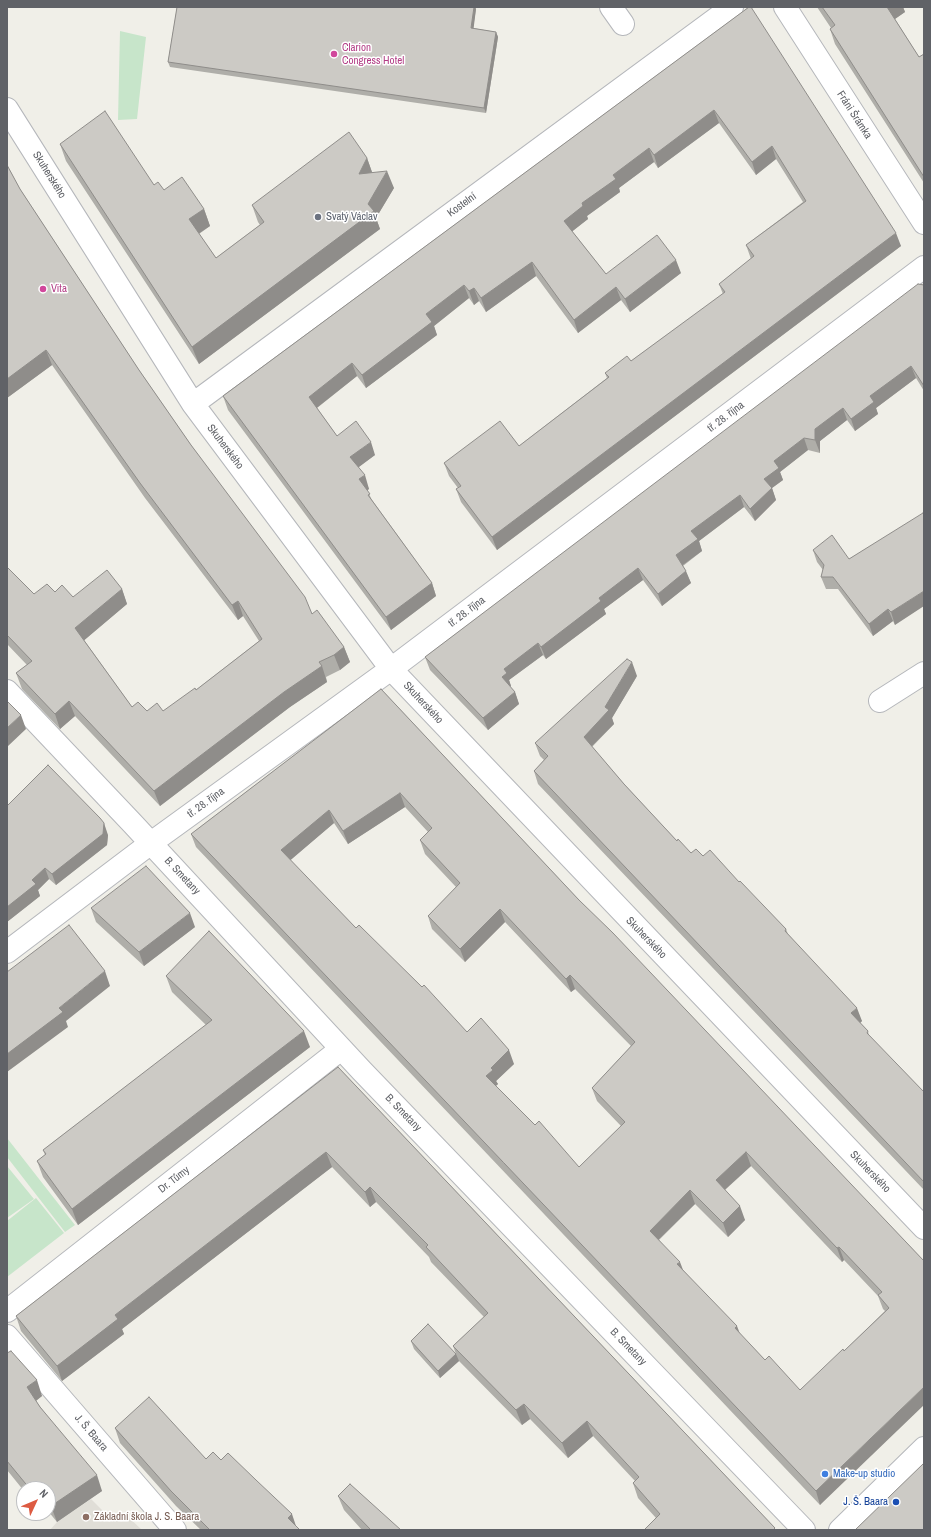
<!DOCTYPE html>
<meta charset="utf-8">
<style>
body{margin:0}
#map{position:relative;width:931px;height:1537px;overflow:hidden;background:#f0efe8;font-family:"Archivo Narrow",sans-serif}
canvas{display:block}
.frame{position:absolute;inset:0;border:8px solid #606267;pointer-events:none}
.north{position:absolute;left:16px;top:1481px;width:40px;height:40px;box-sizing:border-box;background:#fff;border:1px solid #bfc0c2;border-radius:50%;rotate:46deg;font-size:11px;font-weight:700;line-height:16px;text-align:center;color:#606267}
.north::after{content:'';display:block;margin:auto;width:14px;height:18px;background:#dd5b42;clip-path:polygon(50% 0,100% 100%,50% 72%,0 100%)}
</style>
<div id="map">
<canvas width="931" height="1537"></canvas>
<div class="frame"></div>
<div class="north">N</div>
</div>
<script>
const ctx = document.querySelector('canvas').getContext('2d');
ctx.lineJoin = 'round';
function fillPath(path, color) { ctx.fillStyle = color; ctx.fill(path, 'evenodd'); }
const toPath = rows => new Path2D(rows.map(r => 'M' + r).join(''));
function stroke(path, color, width, dash) { ctx.strokeStyle = color; ctx.lineWidth = width; ctx.lineCap = dash ? 'butt' : 'round'; ctx.setLineDash(dash || []); ctx.stroke(path); }
function label(font, color, halo, rows, align = 'center') {
  ctx.font = font + ' "Archivo Narrow",sans-serif'; ctx.lineWidth = 3; ctx.setLineDash([]); ctx.textBaseline = 'middle'; ctx.strokeStyle = halo; ctx.fillStyle = color; for (const [text, x, y, turn = 0] of rows) {
    ctx.save(); ctx.translate(x, y); ctx.rotate((+turn || 0) * Math.PI / 180); ctx.textAlign = isNaN(turn) ? turn : align; if (halo) ctx.strokeText(text, 0, 0); ctx.fillText(text, 0, 0); ctx.restore();
  }
}
fillPath(toPath([
 [91,1499,113,1521,123,1512,142,1530,50,1530,57,1522]
]), '#e0ded7');
fillPath(toPath([
 [120,31,146,37,137,119,118,120],
 [7,1138,75,1225,65,1232,7,1157],
 [7,1166,34,1199,7,1218],
 [36,1198,64,1233,7,1277,7,1221]
]), '#c7e5ca');
const minor = toPath([
 [611,7,623,24],
 [785,7,924,223],
 [7,109,193,404,391,669,924,1228],
 [193,404,732,7],
 [7,691,133,824,362,1071,804,1530],
 [880,701,924,673],
 [7,952,151,843,391,669,924,267],
 [7,1311,341,1049],
 [7,1336,175,1530],
 [840,1530,924,1448]
]);
stroke(minor, '#b5b7bb', 24);
stroke(minor, '#fff', 22);
fillPath(toPath([
 [177,7,475,7,476,9,473,28,496,32,498,37,486,113,170,67,168,62],
 [749,7,901,246,497,550,461,502,456,489,458,488,449,476,444,463,519,446,607,378,605,373,631,361,723,294,719,284,751,259,746,245,803,202,776,159,756,175,719,123,658,168,654,162,619,188,620,192,587,216,588,219,572,231,606,274,681,273,630,312,621,300,578,333,536,276,486,312,479,301,474,305,469,298,434,326,437,335,366,388,357,376,317,408,337,436,375,455,358,467,369,489,367,490,372,500,432,583,436,596,391,630,228,410,223,396],
 [817,7,903,7,905,12,895,19,919,57,924,54,924,183,835,44,830,29,831,28],
 [60,144,154,185,164,190,204,209,210,226,199,234,216,258,260,225,258,222,252,205,367,158,372,172,394,188,376,218,380,229,199,364,66,161],
 [7,165,20,189,139,370,191,445,312,614,344,647,350,662,340,670,326,677,327,682,290,707,160,806,75,716,60,729,22,689,16,673,27,665,7,644,7,567,34,594,55,592,73,597,122,589,127,604,84,640,132,707,147,711,163,711,196,690,259,641,243,616,238,620,145,498,52,365,7,398],
 [924,285,924,391,916,378,876,408,878,414,855,431,847,420,820,441,820,453,808,450,780,472,783,480,772,488,776,500,755,521,744,507,699,541,702,551,683,566,691,583,662,606,643,580,604,609,606,614,546,659,543,655,509,680,511,686,510,687,515,692,519,704,488,730,430,670,425,657],
 [924,514,895,625,893,621,873,636,838,589,826,589,821,577,823,570,817,562,813,550,849,559],
 [637,676,612,718,614,724,592,747,624,784,677,841,691,853,703,856,739,882,786,929,788,934,862,1021,860,1023,868,1031,869,1036,924,1092,924,1190,538,784,534,771,544,760,540,756,535,743],
 [381,689,579,900,924,1261,820,1505,196,847,191,834],
 [405,807,428,832,420,840,425,854,456,887,428,916,432,929,465,962,505,922,571,992,575,989,631,1046,592,1088,597,1101,621,1126,579,1167,535,1125,496,1086,498,1084,496,1081,514,1064,467,1032,356,928,290,860,334,823,348,844],
 [751,1166,842,1262,844,1260,878,1296,883,1309,885,1311,844,1351,800,1390,765,1360,740,1334,683,1270,659,1240,695,1204,728,1237,745,1220,725,1190],
 [7,806,108,835,107,845,56,885,49,879,38,890,40,896,7,922],
 [91,908,195,927,144,966,96,922],
 [166,976,310,1047,78,1225,43,1177,37,1161,45,1155,43,1150,206,1025,172,992],
 [338,1067,775,1528,656,1518,638,1498,633,1483,635,1481,593,1436,568,1458,530,1419,522,1425,459,1361,440,1378,414,1349,411,1341,456,1354,453,1346,484,1317,431,1262,429,1257,376,1202,370,1207,332,1167,122,1329,124,1334,62,1381,21,1331,16,1316],
 [7,1353,42,1396,36,1401,102,1491,57,1522,48,1511,48,1489,24,1489,24,1491,7,1470],
 [115,1428,206,1459,221,1460,300,1530,201,1530,176,1506,120,1443],
 [338,1496,401,1530,362,1530,344,1510]
]), '#afaea9');
fillPath(toPath([
 [474,7,475,7,476,9,473,33,471,28],
 [887,7,903,7,905,12,892,21],
 [496,32,498,37,486,113,484,108],
 [714,110,719,123,658,168,654,155],
 [772,146,776,159,756,175,752,162],
 [649,148,654,162,619,188,620,192,587,216,588,219,569,234,564,221,582,203,613,175],
 [367,158,373,175,359,174],
 [387,171,394,188,376,218,380,229,199,364,192,347,368,204],
 [204,209,210,226,195,236,189,219],
 [896,233,901,246,497,550,492,537],
 [676,260,681,273,630,312,625,299],
 [532,262,536,276,486,312,481,298],
 [464,285,469,298,434,326,437,335,366,388,362,375,426,314],
 [616,287,621,300,578,333,574,320],
 [474,288,479,301,474,305,469,291],
 [46,350,52,365,7,398,7,379],
 [352,363,357,376,314,410,309,397],
 [911,366,916,378,876,408,878,414,855,431,851,419,870,396],
 [843,408,847,420,820,441,820,453,815,440,815,429],
 [804,438,808,450,780,472,783,480,772,488,776,500,755,521,750,509,764,479,774,461],
 [371,442,375,455,355,470,350,457],
 [365,475,369,489,364,493,359,479],
 [740,495,744,507,699,541,702,551,680,567,676,555,691,531],
 [638,568,643,580,604,609,606,614,546,659,541,647,599,598],
 [686,571,691,583,662,606,658,594],
 [432,583,436,596,391,630,386,617],
 [122,589,127,604,81,643,75,628],
 [924,591,924,606,895,625,891,612],
 [238,601,243,616,238,620,232,605],
 [888,609,893,621,873,636,869,624],
 [538,643,543,655,509,680,511,686,506,689,502,677,504,669],
 [344,647,350,662,340,670,334,655],
 [632,662,637,676,612,718,614,724,588,750,584,737,605,707],
 [322,666,327,682,290,707,160,806,154,791,284,692],
 [515,692,519,704,488,730,483,718],
 [69,701,75,716,60,729,55,714],
 [21,715,26,729,7,747,7,728],
 [400,793,405,807,348,844,343,831],
 [329,810,334,823,286,864,281,850],
 [104,823,108,835,107,845,56,885,52,874],
 [45,868,49,879,38,890,40,896,7,922,7,907,32,880],
 [500,909,505,922,465,962,460,949],
 [190,913,195,927,144,966,139,952],
 [105,971,110,986,66,1021,68,1027,7,1072,7,1054,59,1008],
 [570,975,575,989,571,992,566,979],
 [857,1008,862,1021,856,1027,851,1013],
 [304,1031,310,1047,78,1225,72,1209],
 [509,1050,514,1064,496,1081,498,1084,491,1090,486,1076,491,1068],
 [326,1152,332,1167,122,1329,124,1334,62,1381,57,1366,115,1315],
 [746,1152,751,1166,720,1194,716,1180],
 [370,1187,376,1202,370,1207,365,1192],
 [690,1190,695,1204,654,1244,650,1231],
 [740,1206,745,1220,728,1237,723,1223],
 [839,1247,844,1260,842,1262,837,1248],
 [680,1262,685,1275,677,1264],
 [737,1326,742,1339,735,1328],
 [456,1354,459,1361,440,1378,438,1371],
 [37,1380,42,1396,33,1403,27,1387],
 [924,1387,924,1405,820,1505,816,1491],
 [524,1404,530,1419,522,1425,516,1410],
 [587,1421,593,1436,568,1458,562,1443],
 [97,1475,102,1491,57,1522,51,1506],
 [292,1514,297,1529,288,1518]
]), '#8f8d8a');
const building = toPath([
 [177,7,474,7,471,28,496,32,484,108,168,62,177,7],
 [749,7,751,7,896,233,492,537,456,489,461,486,444,463,500,421,519,446,609,377,605,373,627,356,631,361,725,292,719,284,754,256,746,245,806,201,772,146,752,162,714,110,654,155,649,148,613,175,616,179,582,203,583,206,564,221,606,274,657,235,676,260,625,299,616,287,574,320,532,262,481,298,474,288,469,291,464,285,426,314,432,322,362,375,352,363,309,397,337,436,356,421,371,442,350,457,365,475,359,479,370,494,368,495,432,583,386,617,223,396,749,7],
 [822,7,887,7,919,57,924,54,924,177,830,29,835,25,822,7],
 [105,111,154,185,158,182,164,190,182,177,204,209,189,219,216,258,264,222,252,205,349,132,367,158,359,174,387,171,368,204,374,211,192,347,60,144,105,111],
 [7,165,20,189,139,370,191,445,305,597,312,614,317,610,344,647,334,655,319,662,322,666,284,692,154,791,69,701,55,714,16,673,32,661,7,635,7,567,34,594,47,584,55,592,62,585,73,597,107,570,122,589,75,628,132,707,138,702,147,711,157,703,163,711,195,688,196,690,262,639,238,601,232,605,140,483,46,350,7,379,7,165],
 [918,284,924,285,924,386,911,366,870,396,874,402,851,419,843,408,815,429,815,440,804,438,774,461,779,468,764,479,772,488,750,509,740,495,691,531,698,539,676,555,686,571,658,594,638,568,599,598,601,601,541,647,538,643,504,669,507,673,502,677,515,692,483,718,425,657,918,284],
 [923,513,924,514,924,591,891,612,888,609,869,624,833,577,821,577,824,565,813,550,832,535,849,559,923,513],
 [627,659,632,662,605,707,609,710,584,737,624,784,677,841,678,839,691,853,696,849,703,856,710,850,739,882,740,881,786,929,785,931,857,1008,851,1013,868,1031,867,1033,924,1092,924,1182,534,771,548,756,535,743,627,659],
 [381,689,579,900,613,933,924,1261,924,1387,816,1491,191,834,381,689],
 [400,793,432,828,420,840,460,883,428,916,460,949,500,909,566,979,570,975,635,1042,592,1088,625,1122,579,1167,539,1121,535,1125,486,1076,493,1070,491,1068,509,1050,481,1018,467,1032,424,985,422,987,359,925,356,928,281,850,329,810,343,831,400,793],
 [746,1152,837,1248,839,1247,882,1292,878,1295,889,1308,844,1351,843,1349,800,1390,769,1356,765,1360,735,1328,737,1326,677,1264,680,1262,650,1231,690,1190,723,1223,740,1206,716,1180,746,1152],
 [7,701,21,715,7,728,7,701],
 [48,765,100,818,104,823,103,834,52,874,45,868,32,880,36,884,7,907,7,806,48,765],
 [146,866,190,913,139,952,91,908,146,866],
 [69,925,105,971,59,1008,63,1012,7,1054,7,972,69,925],
 [209,931,304,1031,72,1209,37,1161,46,1154,43,1150,212,1020,166,976,209,931],
 [338,1067,775,1528,773,1530,644,1530,660,1514,633,1483,639,1477,587,1421,562,1443,524,1404,516,1410,453,1346,488,1313,426,1247,428,1245,370,1187,365,1192,326,1152,115,1315,118,1319,57,1366,16,1316,338,1067],
 [428,1324,456,1354,438,1371,411,1341,428,1324],
 [11,1351,37,1380,27,1387,40,1407,97,1475,51,1506,48,1502,48,1489,30,1489,7,1461,7,1353,11,1351],
 [149,1397,206,1459,213,1452,221,1460,228,1453,256,1480,292,1514,288,1518,300,1530,210,1530,171,1491,115,1428,149,1397],
 [924,1463,924,1530,855,1530,924,1463],
 [350,1484,401,1530,371,1530,338,1496,350,1484]
]);
fillPath(building, '#cccac5');
stroke(building, '#8f8d8a', 1);
for (const [x, y, r, color] of [
 [334,54,4,"#d1479c"],
 [318,217,4,"#6b7280"],
 [43,289,4,"#d1479c"],
 [825,1474,4,"#3f7fe0"],
 [896,1502,4,"#1a4fb4"],
 [86,1517,4,"#8d6e63"]
]) { const dot = new Path2D(); dot.arc(x, y, r, 0, 2 * Math.PI); ctx.fillStyle = color; ctx.fill(dot); stroke(dot, '#fff', 1.5); }
label('11px', '#b23c85', '#fff', [
 ["Clarion",342,48],
 ["Congress Hotel",342,61],
 ["Vita",51,289]
], 'left');
label('11px', '#606267', '#fff', [
 ["Fráni Šrámka",854,115,57],
 ["Skuherského",49,175,58],
 ["Kostelní",462,205,-36],
 ["tř. 28. října",726,417,-37],
 ["Skuherského",225,447,53],
 ["tř. 28. října",467,612,-37],
 ["Skuherského",423,703,47],
 ["tř. 28. října",206,803,-36],
 ["B. Smetany",182,876,47],
 ["Skuherského",646,938,46],
 ["B. Smetany",403,1113,46],
 ["Skuherského",870,1172,46],
 ["Dr. Tůmy",174,1180,-38],
 ["B. Smetany",628,1347,46],
 ["J. Š. Baara",91,1433,49]
]);
label('11px', '#5b616d', '#fff', [
 ["Svatý Václav",326,217]
], 'left');
label('11px', '#366cbe', '#fff', [
 ["Make-up studio",833,1474]
], 'left');
label('11px', '#164399', '#fff', [
 ["J. Š. Baara",888,1502]
], 'right');
label('11px', '#785e54', '#fff', [
 ["Základní škola J. S. Baara",94,1517]
], 'left');
</script>
